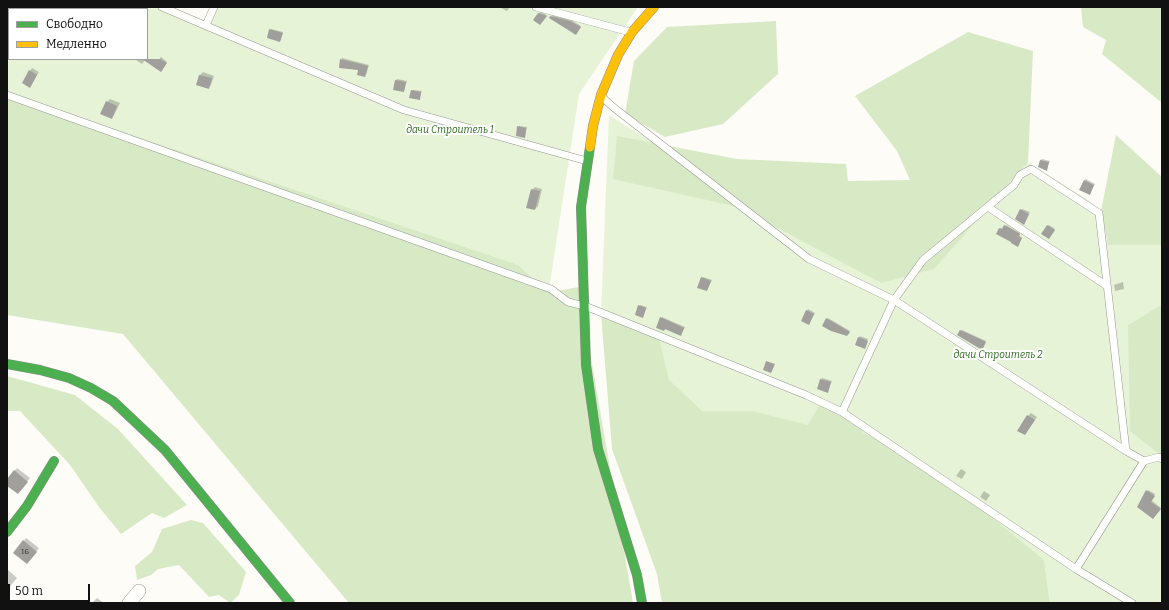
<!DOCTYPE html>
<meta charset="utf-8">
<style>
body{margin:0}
#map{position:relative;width:1169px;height:610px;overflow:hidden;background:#fdfcf7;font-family:Bitter,serif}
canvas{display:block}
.frame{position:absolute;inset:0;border:8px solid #111;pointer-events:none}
.legend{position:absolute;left:8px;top:8px;width:140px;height:52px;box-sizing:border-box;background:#fff;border:1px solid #a0a0a0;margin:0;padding:5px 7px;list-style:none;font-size:12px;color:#111}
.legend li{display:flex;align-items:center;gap:8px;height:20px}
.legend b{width:20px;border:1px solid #a0a0a0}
.scale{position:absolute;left:8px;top:584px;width:82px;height:18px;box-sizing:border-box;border:2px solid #111;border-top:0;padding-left:5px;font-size:12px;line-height:14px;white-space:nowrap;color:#111;-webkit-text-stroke:3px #fff;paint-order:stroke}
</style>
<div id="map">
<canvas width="1169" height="610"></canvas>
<div class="frame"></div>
<ul class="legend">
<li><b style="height:5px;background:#4caf50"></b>Свободно</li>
<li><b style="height:5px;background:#ffc107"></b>Медленно</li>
</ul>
<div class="scale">50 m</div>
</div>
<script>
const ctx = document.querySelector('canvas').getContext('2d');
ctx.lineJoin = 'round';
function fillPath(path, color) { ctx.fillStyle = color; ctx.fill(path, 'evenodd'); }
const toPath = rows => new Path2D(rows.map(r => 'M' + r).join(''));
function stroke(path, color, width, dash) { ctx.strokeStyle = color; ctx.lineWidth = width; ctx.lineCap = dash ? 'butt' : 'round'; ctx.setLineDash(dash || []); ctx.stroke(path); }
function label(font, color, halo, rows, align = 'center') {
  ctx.font = font + ' Bitter,serif'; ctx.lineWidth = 4; ctx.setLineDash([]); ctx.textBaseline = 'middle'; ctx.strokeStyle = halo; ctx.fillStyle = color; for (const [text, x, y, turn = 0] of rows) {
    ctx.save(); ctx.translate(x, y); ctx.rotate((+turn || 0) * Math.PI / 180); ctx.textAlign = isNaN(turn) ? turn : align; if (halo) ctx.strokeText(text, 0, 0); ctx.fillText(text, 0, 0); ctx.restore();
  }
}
fillPath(toPath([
 [7,7,162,7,206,25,212,7,638,7,579,94,548,296,7,97],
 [9,9,147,9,147,59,9,59],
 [609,115,880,283,1028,162,1088,200,1101,211,1108,245,1162,245,1162,304,1128,325,1162,456,1162,603,1050,603,1044,560,685,422,601,314]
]), '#e7f3d7');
fillPath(toPath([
 [1081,7,1162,7,1162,103,1102,54,1106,40,1083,27],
 [776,21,778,74,723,124,665,137,625,114,634,61,667,27],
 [968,32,1033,51,1028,162,934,269,881,283,738,207,613,179,617,136,737,159,846,164,848,181,910,180,897,151,855,96],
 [7,93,518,265,546,291,557,291,579,287,633,603,349,603,123,334,7,315],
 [1116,135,1162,177,1162,245,1108,245,1101,211],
 [1162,304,1162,456,1130,431,1128,325],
 [601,314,659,339,669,380,702,411,752,411,808,425,821,402,853,414,863,433,897,448,930,467,1044,560,1050,603,662,603,657,574,612,449],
 [7,376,75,395,118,429,187,505,164,518,152,513,121,534,99,507,70,465,20,411,7,411],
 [191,520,203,523,246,572,239,595,230,603,219,595,209,597,179,565,158,569,151,575,137,580,135,566,152,552,162,529]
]), '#d8eac5');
fillPath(toPath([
 [499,7,510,7,507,11],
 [540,12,547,15,539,24,534,20],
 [552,15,571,20,581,26,577,32,551,16],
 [271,29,283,32,280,41,270,30],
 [161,57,167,62,162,70,154,66],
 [342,58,369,65,366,75,365,76,359,69,341,59],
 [136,59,146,59,142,64,136,60],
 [32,68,39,72,30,86,30,71],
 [203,72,214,76,211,85,208,88,197,85,200,75],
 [397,79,407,81,404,91,396,80],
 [413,90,422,91,419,99,412,91],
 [110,99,120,103,114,115,111,118,107,102],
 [519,126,527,127,525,137,518,127],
 [1042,159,1050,161,1047,168,1041,160],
 [1086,179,1095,184,1090,193,1084,181],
 [535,187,542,189,538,206,535,209,532,190],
 [1022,209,1030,212,1024,224,1021,210],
 [1006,225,1020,233,1019,236,1022,237,1019,244,1000,229,1001,228,1003,229],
 [1049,225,1055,229,1050,237,1048,226],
 [703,277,712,280,707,290,702,278],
 [1123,282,1124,289,1115,291,1114,285],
 [640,305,647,307,643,317,639,306],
 [808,309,815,313,809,324,807,311],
 [662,317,685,327,682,333,661,318],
 [828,318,850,331,848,334,827,319],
 [962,330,986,341,983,348,982,349,961,331],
 [860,336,868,339,865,348,859,338],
 [822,378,832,381,828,390,821,379],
 [1031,413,1037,417,1025,434,1028,416],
 [17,468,30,478,20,490,7,484,7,480],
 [961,469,966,472,962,479,956,476],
 [1148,490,1155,494,1151,500,1161,508,1154,517,1141,501],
 [984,491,990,495,986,501,980,497],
 [26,538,39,548,30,560,24,541],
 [7,569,17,578,7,590],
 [97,598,104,603,92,603]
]), '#0003');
fillPath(toPath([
 [538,13,547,16,540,25,533,20],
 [550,16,570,21,581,27,576,35,549,18],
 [269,29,283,33,280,42,267,38],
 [142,59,160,59,167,63,161,72],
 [340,59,368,66,365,77,357,75,358,70,339,68],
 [29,70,37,75,30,88,22,83],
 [199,75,212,78,209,89,196,85],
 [395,80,406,82,404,92,393,90],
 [411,90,421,92,420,100,409,98],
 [106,101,117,106,112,119,100,114],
 [517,126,526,128,525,138,516,136],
 [1040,160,1049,162,1047,171,1038,167],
 [1084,180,1094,185,1090,195,1079,190],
 [531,189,540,191,535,210,526,208],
 [1020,209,1029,214,1024,225,1015,219],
 [1004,225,1020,234,1019,237,1022,238,1018,247,1011,243,1011,242,996,234,999,228,1002,229],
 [1047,225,1055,230,1049,239,1041,234],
 [701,277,711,281,707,291,697,288],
 [638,305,646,308,643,318,635,315],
 [806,310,814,314,809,325,801,321],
 [660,317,684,328,681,336,665,329,664,331,656,328],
 [826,318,850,332,847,336,831,331,822,326],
 [960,330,986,342,982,350,957,335],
 [858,337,868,341,865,349,855,345],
 [766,361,775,364,771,373,763,370],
 [820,379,831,382,828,393,817,389],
 [1027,415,1035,420,1025,435,1017,431],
 [14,470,28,482,18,494,7,486,7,479],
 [1146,490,1155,496,1151,502,1161,509,1153,519,1137,507],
 [23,540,37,552,27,564,13,553]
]), '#a19f9c');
const lane = toPath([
 [162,7,404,110,587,161],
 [536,7,630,32],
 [206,25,214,7],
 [7,95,551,289,568,302,585,306,806,395,842,412,1076,569,1132,603],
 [602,97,613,107,809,259,894,300,1126,451,1144,461,1159,457,1162,459],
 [988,207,1107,286],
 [842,412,894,300,923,260,1014,185,1020,175,1031,169,1099,213,1126,451],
 [1076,569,1144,461]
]);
const street = toPath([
 [129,603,139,591]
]);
const fast = toPath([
 [590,147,581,207,586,365,598,449,637,575,642,603],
 [7,364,40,370,69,378,91,388,113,401,165,450,290,603],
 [7,532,27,506,54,461]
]);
const slow = toPath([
 [590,147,593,126,601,95,618,55,632,32,654,7]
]);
stroke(lane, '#979795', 8);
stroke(street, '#979795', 14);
stroke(fast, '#8e8d8b', 10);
stroke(slow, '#8e8d8b', 10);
stroke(lane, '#fffffe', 7);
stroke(street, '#fffffe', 13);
stroke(fast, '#4caf50', 9);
stroke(slow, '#ffc107', 9);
label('8px', '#353434', null, [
 ["16",25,552]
]);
label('italic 10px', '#2f6b1f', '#fff', [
 ["дачи Строитель 1",450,130],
 ["дачи Строитель 2",998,355]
]);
</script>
